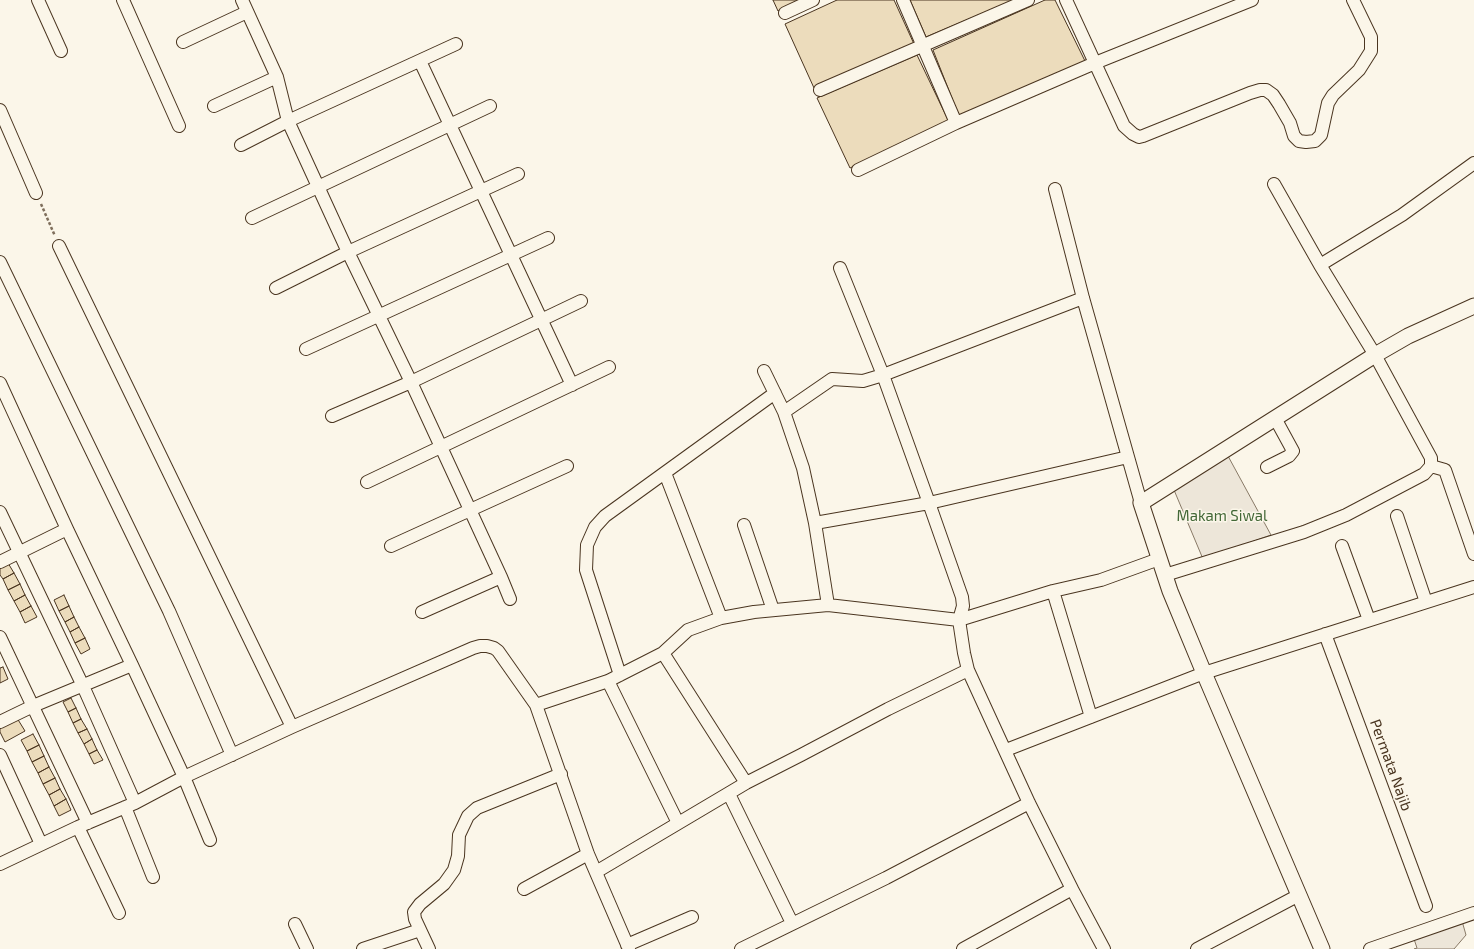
<!DOCTYPE html>
<style>
body{margin:0}
canvas{display:block;background:#fbf6e9}
</style>
<canvas width="1474" height="949"></canvas>
<script>
const ctx = document.querySelector('canvas').getContext('2d');
ctx.lineJoin = 'round';
function fillPath(path, color) { ctx.fillStyle = color; ctx.fill(path, 'evenodd'); }
const toPath = rows => new Path2D(rows.map(r => 'M' + r).join(''));
function stroke(path, color, width, dash) { ctx.strokeStyle = color; ctx.lineWidth = width; ctx.lineCap = dash ? 'butt' : 'round'; ctx.setLineDash(dash || []); ctx.stroke(path); }
function label(font, color, halo, rows, align = 'center') {
  ctx.font = font + ' "Exo 2",sans-serif'; ctx.lineWidth = 3; ctx.setLineDash([]); ctx.textBaseline = 'middle'; ctx.strokeStyle = halo; ctx.fillStyle = color; for (const [text, x, y, turn = 0] of rows) {
    ctx.save(); ctx.translate(x, y); ctx.rotate((+turn || 0) * Math.PI / 180); ctx.textAlign = isNaN(turn) ? turn : align; if (halo) ctx.strokeText(text, 0, 0); ctx.fillText(text, 0, 0); ctx.restore();
  }
}
const green = toPath([
 [1228,456,1271,535,1203,559,1174,490,1228,456],
 [1462,921,1466,935,1454,949,1414,949,1417,948,1414,939,1462,921]
]);
fillPath(green, '#ede6d9');
stroke(green, '#887966', 1);
const building = toPath([
 [773,0,803,0,778,11,773,0],
 [837,0,894,0,914,44,814,88,785,24,837,0],
 [910,0,1014,0,926,37,910,0],
 [1045,0,1055,0,1085,61,959,116,933,50,1045,0],
 [917,55,949,122,850,168,817,98,917,55],
 [8,563,14,573,3,579,0,575,0,567,8,563],
 [14,573,20,584,8,590,3,579,14,573],
 [20,584,25,595,14,601,8,590,20,584],
 [25,595,31,606,20,612,14,601,25,595],
 [64,595,69,606,59,611,54,600,64,595],
 [31,606,37,617,25,623,20,612,31,606],
 [69,606,74,617,65,622,59,611,69,606],
 [74,617,79,627,70,632,65,622,74,617],
 [79,627,85,638,75,643,70,632,79,627],
 [85,638,90,649,81,654,75,643,85,638],
 [3,667,8,679,0,683,0,668,3,667],
 [71,698,76,708,68,712,63,702,71,698],
 [76,708,81,719,73,723,68,712,76,708],
 [17,718,25,731,5,742,0,732,0,728,17,718],
 [81,719,87,729,78,733,73,723,81,719],
 [87,729,92,739,84,744,78,733,87,729],
 [33,734,39,745,27,751,21,740,33,734],
 [92,739,97,750,89,754,84,744,92,739],
 [39,745,44,756,32,762,27,751,39,745],
 [97,750,103,760,94,764,89,754,97,750],
 [44,756,49,767,38,773,32,762,44,756],
 [49,767,55,778,43,784,38,773,49,767],
 [55,778,60,789,49,795,43,784,55,778],
 [60,789,66,799,54,806,49,795,60,789],
 [66,799,71,810,59,816,54,806,66,799]
]);
fillPath(building, '#ecdcbc');
stroke(building, '#4a3520', 1);
const minor = toPath([
 [38,0,61,51],
 [123,0,179,126],
 [242,0,277,77,288,121,348,252,411,382,501,577,510,599],
 [903,0,956,123],
 [1066,0,1124,126,1133,134,1139,137,1143,136,1250,93,1260,90,1266,90,1273,95,1279,104,1290,123,1294,136,1299,141,1306,142,1315,141,1321,135,1328,103,1333,95,1359,70,1371,51,1371,37,1353,0],
 [785,13,813,0],
 [183,42,247,12],
 [420,61,572,385],
 [820,90,1028,0],
 [214,106,277,77],
 [0,110,36,193],
 [241,145,288,121,456,44],
 [858,170,956,123,1095,63,1252,0],
 [1055,189,1083,298,1128,457],
 [252,218,490,106],
 [59,246,292,727],
 [0,262,169,611,232,755],
 [1320,265,1402,215,1474,163],
 [276,288,348,252,518,174],
 [306,349,548,238],
 [764,371,784,412,803,468,815,523,828,605],
 [0,383,67,529,132,665,184,777,210,840],
 [784,412,832,379,863,381,883,375,1083,298],
 [332,416,411,382,581,301],
 [1431,466,1445,470,1474,554],
 [1267,467,1289,456,1293,451,1275,418],
 [665,473,721,618],
 [367,482,609,367],
 [0,512,83,686,135,803],
 [1397,516,1426,602],
 [815,523,929,503,883,375,840,268],
 [744,525,773,610],
 [391,546,567,466],
 [1342,546,1369,620],
 [0,562,67,529],
 [1165,575,1304,532,1346,515,1424,474,1431,466,1431,458,1375,355,1320,265,1274,184],
 [1053,591,1091,717],
 [422,612,501,577],
 [1325,634,1426,906],
 [0,637,88,823],
 [663,653,746,783],
 [968,670,1029,803,1072,889],
 [620,675,586,570,587,545,595,527,605,516,775,393],
 [608,681,678,823],
 [536,705,608,681,663,653,688,630,721,618,754,612,828,605,959,620,1053,591,1101,580,1159,559],
 [0,722,33,706,132,665],
 [1006,750,1204,673,1474,587],
 [0,755,41,844],
 [729,794,792,923],
 [125,807,153,877],
 [78,827,119,913],
 [0,864,78,827,135,803,184,777,292,727,473,648,480,646,487,646,494,648,498,651,536,705,588,854,629,949],
 [596,872,746,783,801,755,888,709,968,670,964,653,959,620,963,606,962,597,929,503,1128,457,1141,503],
 [524,889,588,854],
 [295,924,307,949],
 [627,945,692,917],
 [363,949,420,930],
 [429,949,415,919,414,912,420,904,444,884,454,870,458,856,459,835,468,816,477,808,561,774],
 [741,949,886,878,1029,803],
 [963,949,1072,889,1104,949],
 [1197,949,1299,895],
 [1370,949,1474,913]
]);
const tertiary = toPath([
 [1322,949,1204,673,1170,591,1141,503,1375,355,1408,336,1474,306]
]);
stroke(minor, '#4a3520', 14);
stroke(tertiary, '#4a3520', 17);
stroke(toPath([
 [41,204,55,236]
]), '#7f6f5c', 2.5, [3, 2]);
stroke(minor, '#fbf6e9', 12);
stroke(tertiary, '#fbf6e9', 15);
label('15px', '#436837', '#fbf6e9', [
 ["Makam Siwal",1222,516]
]);
label('15px', '#4a3520', '#fbf6e9', [
 ["Permata Najib",1391,765,70]
]);
</script>
